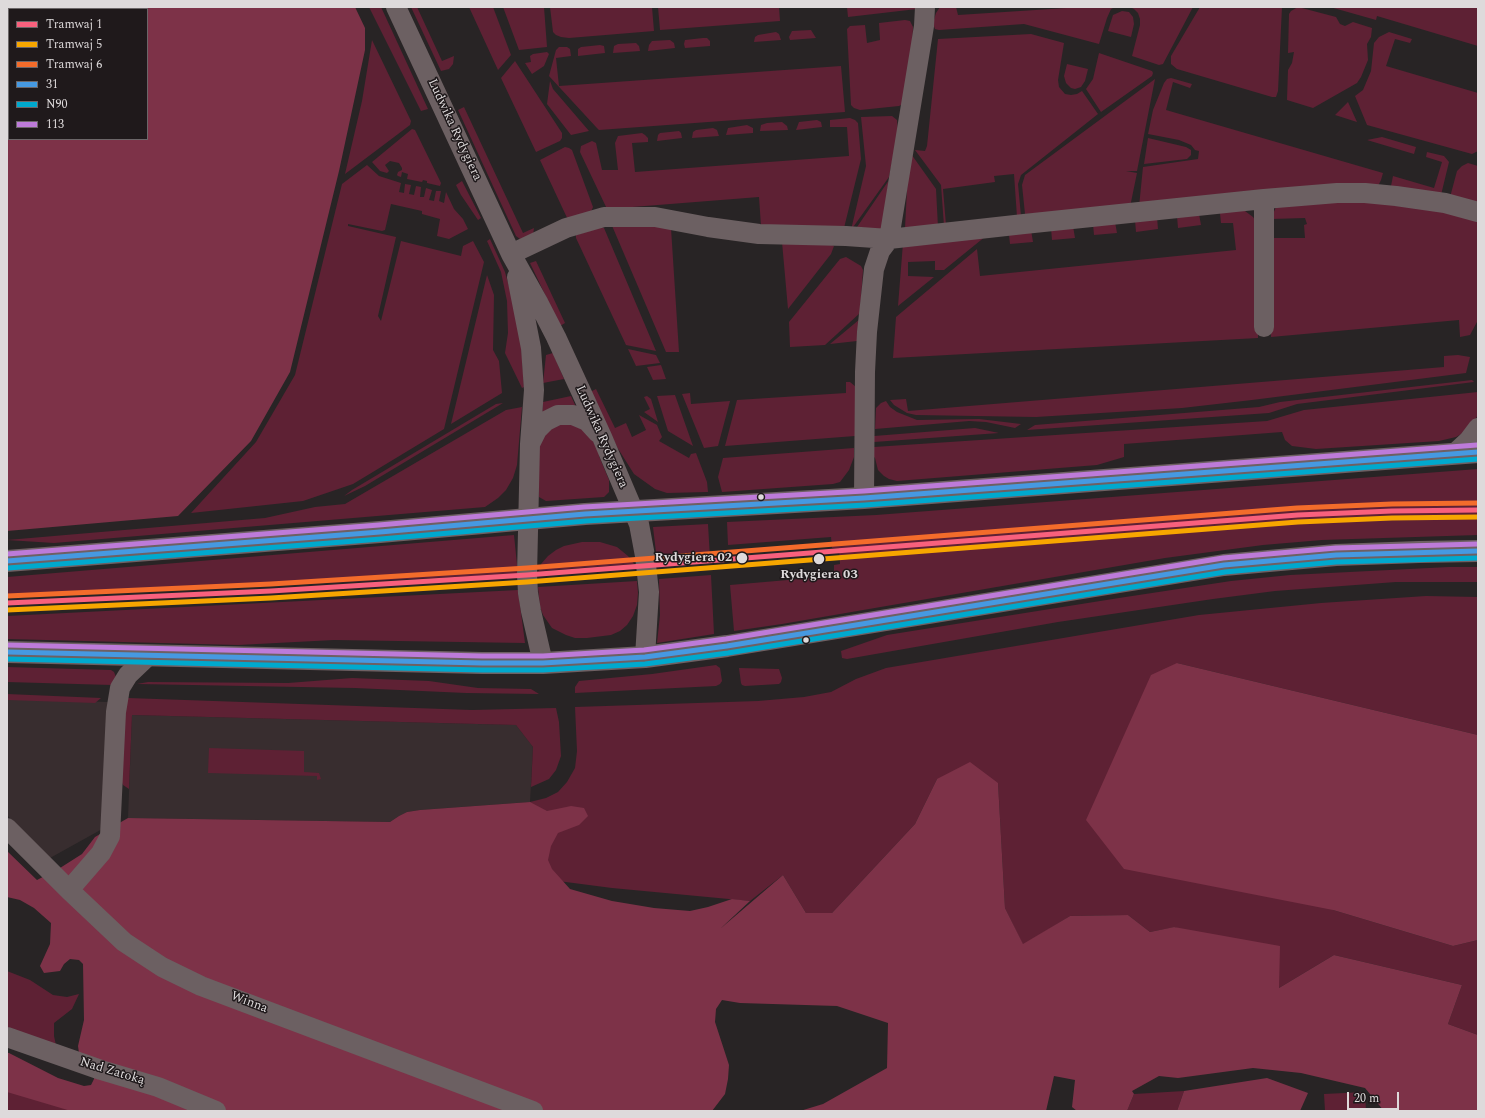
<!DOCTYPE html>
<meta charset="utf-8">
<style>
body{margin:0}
#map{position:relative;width:1485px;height:1118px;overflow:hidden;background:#282425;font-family:Spectral,serif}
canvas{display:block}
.frame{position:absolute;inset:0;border:8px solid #dedadb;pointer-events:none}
.legend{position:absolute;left:8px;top:8px;width:140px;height:132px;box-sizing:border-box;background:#1f191b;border:1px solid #6b6668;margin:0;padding:5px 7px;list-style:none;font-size:12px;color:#dedadb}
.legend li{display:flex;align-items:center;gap:8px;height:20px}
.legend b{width:20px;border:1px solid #6b6668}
.scale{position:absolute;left:1347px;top:1092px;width:52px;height:18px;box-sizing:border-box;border:2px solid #dedadb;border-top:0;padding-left:5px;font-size:12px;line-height:14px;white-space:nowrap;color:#dedadb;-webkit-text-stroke:3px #1f191b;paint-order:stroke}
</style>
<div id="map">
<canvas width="1485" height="1118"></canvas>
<div class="frame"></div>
<ul class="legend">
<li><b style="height:5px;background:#f8607d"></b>Tramwaj 1</li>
<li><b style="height:5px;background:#f7a600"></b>Tramwaj 5</li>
<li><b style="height:5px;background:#f36c2b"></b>Tramwaj 6</li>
<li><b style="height:5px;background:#4699e1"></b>31</li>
<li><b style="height:5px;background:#00a9ce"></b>N90</li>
<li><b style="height:5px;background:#bd7bd9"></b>113</li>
</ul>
<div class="scale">20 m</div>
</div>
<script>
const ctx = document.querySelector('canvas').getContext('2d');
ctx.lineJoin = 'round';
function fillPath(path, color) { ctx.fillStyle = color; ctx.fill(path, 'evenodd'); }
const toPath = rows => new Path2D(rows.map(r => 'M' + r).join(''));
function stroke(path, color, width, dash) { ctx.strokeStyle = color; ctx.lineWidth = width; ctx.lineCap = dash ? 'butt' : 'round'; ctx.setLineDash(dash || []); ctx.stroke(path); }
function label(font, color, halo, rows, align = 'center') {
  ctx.font = font + ' Spectral,serif'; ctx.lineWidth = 3; ctx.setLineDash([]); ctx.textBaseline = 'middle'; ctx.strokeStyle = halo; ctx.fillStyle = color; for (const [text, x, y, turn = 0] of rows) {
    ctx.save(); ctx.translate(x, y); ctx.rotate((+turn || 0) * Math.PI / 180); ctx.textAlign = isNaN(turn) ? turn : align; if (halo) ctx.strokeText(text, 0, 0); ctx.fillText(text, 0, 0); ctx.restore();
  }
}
fillPath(toPath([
 [7,699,108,702,104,828,50,858,7,815],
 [132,715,516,725,533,747,530,802,420,810,407,812,399,816,390,822,128,818]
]), '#382d2f');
fillPath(toPath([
 [369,7,381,7,428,109,421,111],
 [411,7,417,7,442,61,454,56,453,64,449,69,441,71],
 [469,7,493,7,511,55,498,70],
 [503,7,544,7,547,47,519,50],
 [550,7,652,7,654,31,569,38,561,37,556,35,553,32],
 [658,7,779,7,780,21,660,30],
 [847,7,917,7,917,9,848,17],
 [940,7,956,7,958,15,1082,7,1115,7,1111,9,1107,18,1099,44,1024,24,939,30,935,29,933,23,936,13],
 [1130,7,1193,7,1163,64,1159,65,1132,56,1140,25,1140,19,1138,13,1134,9],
 [1200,7,1282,7,1278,91,1276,97,1272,97,1177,69,1171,64,1171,56],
 [1298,7,1336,17,1340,24,1345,26,1353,22,1372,28,1371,37,1367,44,1368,60,1361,77,1357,83,1313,108,1287,100,1288,70,1292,63,1294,52,1288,53,1289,14,1291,11],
 [1330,7,1478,7,1478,46,1377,16,1376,20],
 [1122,11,1129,12,1133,17,1134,24,1131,37,1108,31,1113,15],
 [905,20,910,21,913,27,910,93,903,104,899,106,860,110,854,108,851,105,847,29,850,26,865,25,867,43,880,40,879,23],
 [811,30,816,38,790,40,789,37,792,31],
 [776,32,779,34,781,40,754,42,755,37,758,35],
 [1389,32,1412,39,1410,43,1395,39,1386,66,1478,93,1478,151,1472,154,1367,125,1355,96,1363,90,1371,71,1374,43,1379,37],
 [1031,34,1064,43,1058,80,1059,87,1065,94,1071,95,1077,94,1082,91,1098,114,1021,175,1018,184,1021,216,1017,217,1014,174,994,176,995,182,943,189,946,225,944,226,941,185,915,150,925,151,927,146,938,39],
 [703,38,707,38,710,41,710,46,685,48,684,44,685,40],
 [372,40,411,121,410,125,345,174,362,101],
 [670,40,674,43,675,48,648,51,649,45,652,41],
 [636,43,639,46,640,51,613,53,614,46,618,44],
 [600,45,604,46,605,53,578,56,578,49,581,47],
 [559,47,567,47,570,49,571,56,556,58,559,86,841,66,845,112,599,130,596,127,549,76,556,50],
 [547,52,549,54,544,66,532,74,525,63,531,62,530,56,533,54],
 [1099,53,1152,71,1153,73,1152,76,1101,112,1086,89,1093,79],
 [515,61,562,133,562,138,560,141,536,152,501,78],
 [1067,64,1088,69,1085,81,1081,87,1075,89,1071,88,1066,83,1064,76],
 [1171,78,1192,84,1190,88,1173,82,1166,110,1383,173,1381,180,1378,186,1139,207,1143,167,1198,159,1199,151,1195,150,1191,145,1179,140,1148,134,1153,110,1164,83,1167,79],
 [1155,79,1137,171,1126,171,1137,173,1130,207,1025,214,1022,185,1025,175],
 [550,81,553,89,589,131,571,135,547,104],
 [1348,102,1357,122,1335,115],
 [464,107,523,233,534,228,533,235,520,239,516,236,458,110],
 [892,116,897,120,898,132,889,177,851,230,866,166,861,117],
 [850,118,855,120,858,123,861,159,844,228,761,226,759,197,607,209,580,152,581,146,592,141,596,143,602,170,618,170,615,143,618,136,642,133,645,135,648,138,648,142,632,143,635,172,849,156,847,127,830,127,830,120],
 [817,120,821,122,822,127,796,130,799,122],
 [782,122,787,126,788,130,760,131,761,125,767,123],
 [747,125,753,128,753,133,726,135,728,128],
 [713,128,717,130,719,136,692,138,693,132,696,130],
 [412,129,415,130,441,183,440,186,427,183,427,181,423,180,422,182,407,179,408,174,402,172,401,177,398,176,397,175,398,172,402,170,402,168,399,163,390,161,385,165,389,171,387,173,380,171,372,162],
 [679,131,681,133,682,138,657,141,658,135,660,133],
 [1382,137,1416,147,1414,154,1367,140],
 [1148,138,1186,147,1191,150,1191,155,1187,159,1144,164],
 [565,147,569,148,572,150,593,207,591,212,569,222,540,160],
 [909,151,936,189,938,227,905,228],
 [1427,152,1444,156,1449,162,1441,195,1390,191,1393,176,1434,188,1442,162,1426,157],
 [1468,163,1478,166,1478,209,1449,201,1457,171,1462,166],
 [367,165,379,176,401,183,399,192,404,193,405,184,411,185,409,194,414,195,416,186,421,187,420,197,424,197,426,188,432,190,429,200,434,201,436,191,441,191,439,201,444,203,446,192,454,209,463,219,468,229,449,239,437,236,440,219,422,214,422,211,391,204,385,230,382,231,348,224,348,226,396,237,378,316,381,321,401,241,461,256,463,246,473,241,484,262,444,429,353,484,303,501,191,513,256,442,295,375,342,184],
 [889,180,882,230,855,230],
 [462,181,481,218,478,220,461,195,456,185],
 [1343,197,1478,215,1478,320,1470,335,1460,337,1459,320,1271,337,1272,238,1305,238,1304,225,1307,224,1305,218,1271,219,1276,207],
 [1239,210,1245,211,1253,217,1257,223,1259,234,1258,338,893,358,896,317,977,249,980,276,1236,250,1233,223,1221,223,1220,213],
 [1199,214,1201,225,1178,228,1177,216],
 [1157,217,1158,229,1136,232,1135,220],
 [610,221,671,228,679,352,666,352],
 [1115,222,1117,233,1094,235,1093,224],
 [1073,226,1075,238,1052,240,1051,228],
 [602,227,604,228,656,351,626,345,576,238,576,235],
 [1031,230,1033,242,1010,244,1009,235],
 [986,236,944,270,935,270,935,261,908,262,908,276,934,277,898,306,903,243],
 [490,239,505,272,520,326,524,387,522,388,505,353,508,333,507,301,501,272,487,241],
 [782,242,830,244,834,246,831,254,788,309],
 [846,257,861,266,863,270,860,313,825,345,790,347,789,322,840,259],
 [536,261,565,323,560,326,530,263],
 [487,275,494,295,493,350,499,361,502,393,451,424],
 [860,319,857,341,830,344],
 [628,349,656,355,660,363,636,366],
 [553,353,564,379,543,383,546,355],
 [1458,355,1470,357,1466,373,1252,400,1182,408,1036,417,916,415,907,413,894,405,890,400,906,399,908,411,1444,367,1444,356],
 [661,365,666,379,653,380,647,367],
 [1472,380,1474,382,1297,404,1269,413,1027,430,1035,425,1259,407,1280,402],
 [846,382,850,382,856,387,855,436,725,446,737,400,846,393],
 [596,389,615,428,626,423,632,437,646,430,639,415,657,425,662,437,659,441,689,458,691,454,696,453,707,482,708,492,667,493,655,489,634,474,617,447,590,392],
 [1478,392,1478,415,1472,424,1463,433,1456,437,1439,441,1316,449,1292,446,1285,440,1282,432,1124,444,1124,457,1097,465,897,481,889,479,884,476,878,470,875,458,874,457,874,447,1267,421,1304,410],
 [690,393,691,404,730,401,718,446,704,448,682,394],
 [675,395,693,446,668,431,657,396],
 [571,396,576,407,542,413,543,402],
 [647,396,651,399,658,422,644,412,650,409,644,397],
 [886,401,890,407,897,412,917,420,979,419,1021,424,1015,428,986,422,969,421,875,429,876,408,881,403],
 [503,403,365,486,344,496,352,490,496,404],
 [522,407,517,465,513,478,506,490,498,498,485,507,54,543,7,540,265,518,315,507,345,504,506,410],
 [568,422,589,433,600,455,599,456,609,480,609,492,604,497,546,501,539,497,539,441,548,429],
 [975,428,999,433,874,442,874,436],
 [854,448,854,457,849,470,840,482,833,484,722,492,718,477,723,458],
 [1478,469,1478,535,1322,540,1263,545,1165,558,782,624,734,631,730,585,834,576,834,565,840,564,839,548,832,548,831,537,728,545,727,522,876,515],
 [708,524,710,558,657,561,653,527],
 [514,535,518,574,7,598,7,577],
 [582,542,600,542,617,547,628,556,634,564,539,571,541,564,548,556,556,550,564,546],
 [1449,567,1478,567,1478,582,1396,582,1275,591,1213,599,1058,622,847,659,842,658,841,651,887,635,1119,598,1231,581,1290,575],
 [711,575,714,634,657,643,660,615,659,579],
 [637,581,638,593,637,605,633,616,627,625,620,631,611,635,587,638,575,638,566,635,552,628,543,615,540,607,538,587],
 [518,590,525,643,334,640,238,645,7,639,7,616],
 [1426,596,1478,597,1478,735,1177,663,1333,910,1453,946,1478,940,1478,1035,1448,1024,1462,985,1334,955,1279,988,1175,927,1150,932,1128,915,1070,916,1023,945,1005,908,998,783,937,779,915,824,832,913,806,913,783,875,750,901,612,888,535,878,529,848,530,802,546,798,558,792,567,782,575,768,577,751,575,707,758,701,804,697,831,692,856,679,886,668,1199,615,1321,603],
 [716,665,720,668,722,681,720,684,716,686,575,693,575,687,579,681,652,674],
 [7,667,111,670,114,672,116,677,112,685,7,682],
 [739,668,779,669,782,678,781,682,779,684,745,686,742,685,741,683],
 [352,678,429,681,478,688,531,689,539,694,466,693,355,688,137,684,148,682,288,683],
 [7,694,101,698,95,703,7,700],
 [128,698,472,710,556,708,559,722,561,756,556,770,549,779,531,787,533,747,516,725,132,715,129,789,123,785,119,776,122,708],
 [209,748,304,751,304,772,319,773,321,779,317,780,317,776,208,773],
 [7,971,30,980,53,995,67,997,79,994,72,1009,54,1023,54,1036,57,1050,7,1029],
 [7,1078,93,1111,7,1111],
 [1184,1091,1177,1111,1127,1111,1134,1094],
 [1365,1092,1366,1111,1325,1111,1324,1094]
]), '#5e2134');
fillPath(toPath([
 [10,7,355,7,365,28,365,50,339,171,290,372,251,441,178,516,7,531,7,130,9,130,9,139,147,139,147,9,11,9],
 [1177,663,1478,735,1478,940,1453,946,1333,910,1124,869,1086,820,1151,675],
 [970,762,998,783,1005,908,1023,944,1070,916,1128,915,1150,932,1174,927,1280,946,1279,988,1334,955,1462,985,1448,1024,1478,1035,1478,1111,1384,1111,1365,1088,1301,1073,1253,1068,1178,1078,1159,1076,1132,1091,1134,1094,1127,1111,1077,1111,1072,1107,1075,1080,1054,1076,1046,1111,800,1111,823,1104,887,1068,888,1023,837,1006,740,1003,722,1000,716,1009,715,1022,729,1065,728,1079,725,1094,712,1111,71,1111,7,1092,7,1053,9,1053,58,1078,84,1086,91,1085,94,1079,94,1072,79,1053,78,1046,84,1020,83,964,79,960,70,959,64,964,60,971,44,973,40,966,50,944,51,923,34,908,20,900,7,897,7,851,37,880,60,868,82,854,95,837,128,818,390,822,399,816,407,812,420,810,530,802,547,811,571,806,584,808,588,816,579,825,558,833,551,846,548,860,552,869,570,889,612,901,654,908,690,911,708,907,732,899,750,901,720,929,783,875,806,913,832,913,915,824,937,779],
 [1267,1078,1308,1093,1300,1111,1177,1111,1184,1091]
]), '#7d3248');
stroke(toPath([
 [396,7,511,254,539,304,556,337,602,437,639,524,645,556,649,592,645,657],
 [1264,199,1337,193,1365,193,1396,196,1445,203,1478,212],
 [511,254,566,228,604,217,655,217,708,227,759,234,846,236,889,239,1024,224,1264,199,1264,327],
 [517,277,531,348,534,390,530,444,527,575,528,593,531,611,543,663],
 [531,442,537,430,546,421,558,415,573,415,587,421,598,433],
 [1454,454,1469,440,1478,428],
 [864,498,865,372,867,332,874,269,880,251,889,239,924,26,925,7],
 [7,828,69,890,124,942,162,967,201,986,533,1111],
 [69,890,101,853,110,836,116,712,120,688,128,675,149,655],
 [7,1037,101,1070,158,1087,216,1111]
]), '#6c6062', 20);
stroke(toPath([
 [7,561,380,532,585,514,864,498,1478,452],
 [7,652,482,663,543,663,645,657,727,646,1224,565,1336,555,1419,552,1478,551]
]), '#6e6063', 22);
stroke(toPath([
 [7,561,380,532,585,514,864,498,1478,452],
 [7,652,482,663,543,663,645,657,727,646,1224,565,1336,555,1478,551]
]), '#4699e1', 5);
stroke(toPath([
 [8,568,381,539,586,521,865,505,1478,459],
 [7,659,482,670,543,670,645,664,728,653,1225,572,1336,562,1478,558]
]), '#00a9ce', 5);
stroke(toPath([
 [7,554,379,525,584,507,864,491,1477,445],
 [7,645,482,656,543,656,644,650,726,639,1223,558,1336,548,1478,544]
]), '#bd7bd9', 5);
stroke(toPath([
 [7,603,271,591,527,575,1298,515,1392,511,1478,510]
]), '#f8607d', 5);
stroke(toPath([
 [7,610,271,598,527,582,1298,522,1392,518,1478,517]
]), '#f7a600', 5);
stroke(toPath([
 [7,596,271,584,527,568,1297,508,1392,504,1478,503]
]), '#f36c2b', 5);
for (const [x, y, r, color] of [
 [761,497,3.5,"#dedadb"],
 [742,558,6,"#dedadb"],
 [819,559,6,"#dedadb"],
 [806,640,3.5,"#dedadb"]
]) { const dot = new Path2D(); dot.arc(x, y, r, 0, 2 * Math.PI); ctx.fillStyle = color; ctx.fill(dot); stroke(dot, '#1f191b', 1.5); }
label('13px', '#dedadb', '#1f191b', [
 ["Ludwika Rydygiera",454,130,65],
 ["Ludwika Rydygiera",601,437,66],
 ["Winna",249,1003,21],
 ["Nad Zatoką",112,1072,17]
]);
label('bold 13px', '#dedadb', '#1f191b', [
 ["Rydygiera 02",732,558],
 ["Rydygiera 03",819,575,"center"]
], 'right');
</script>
